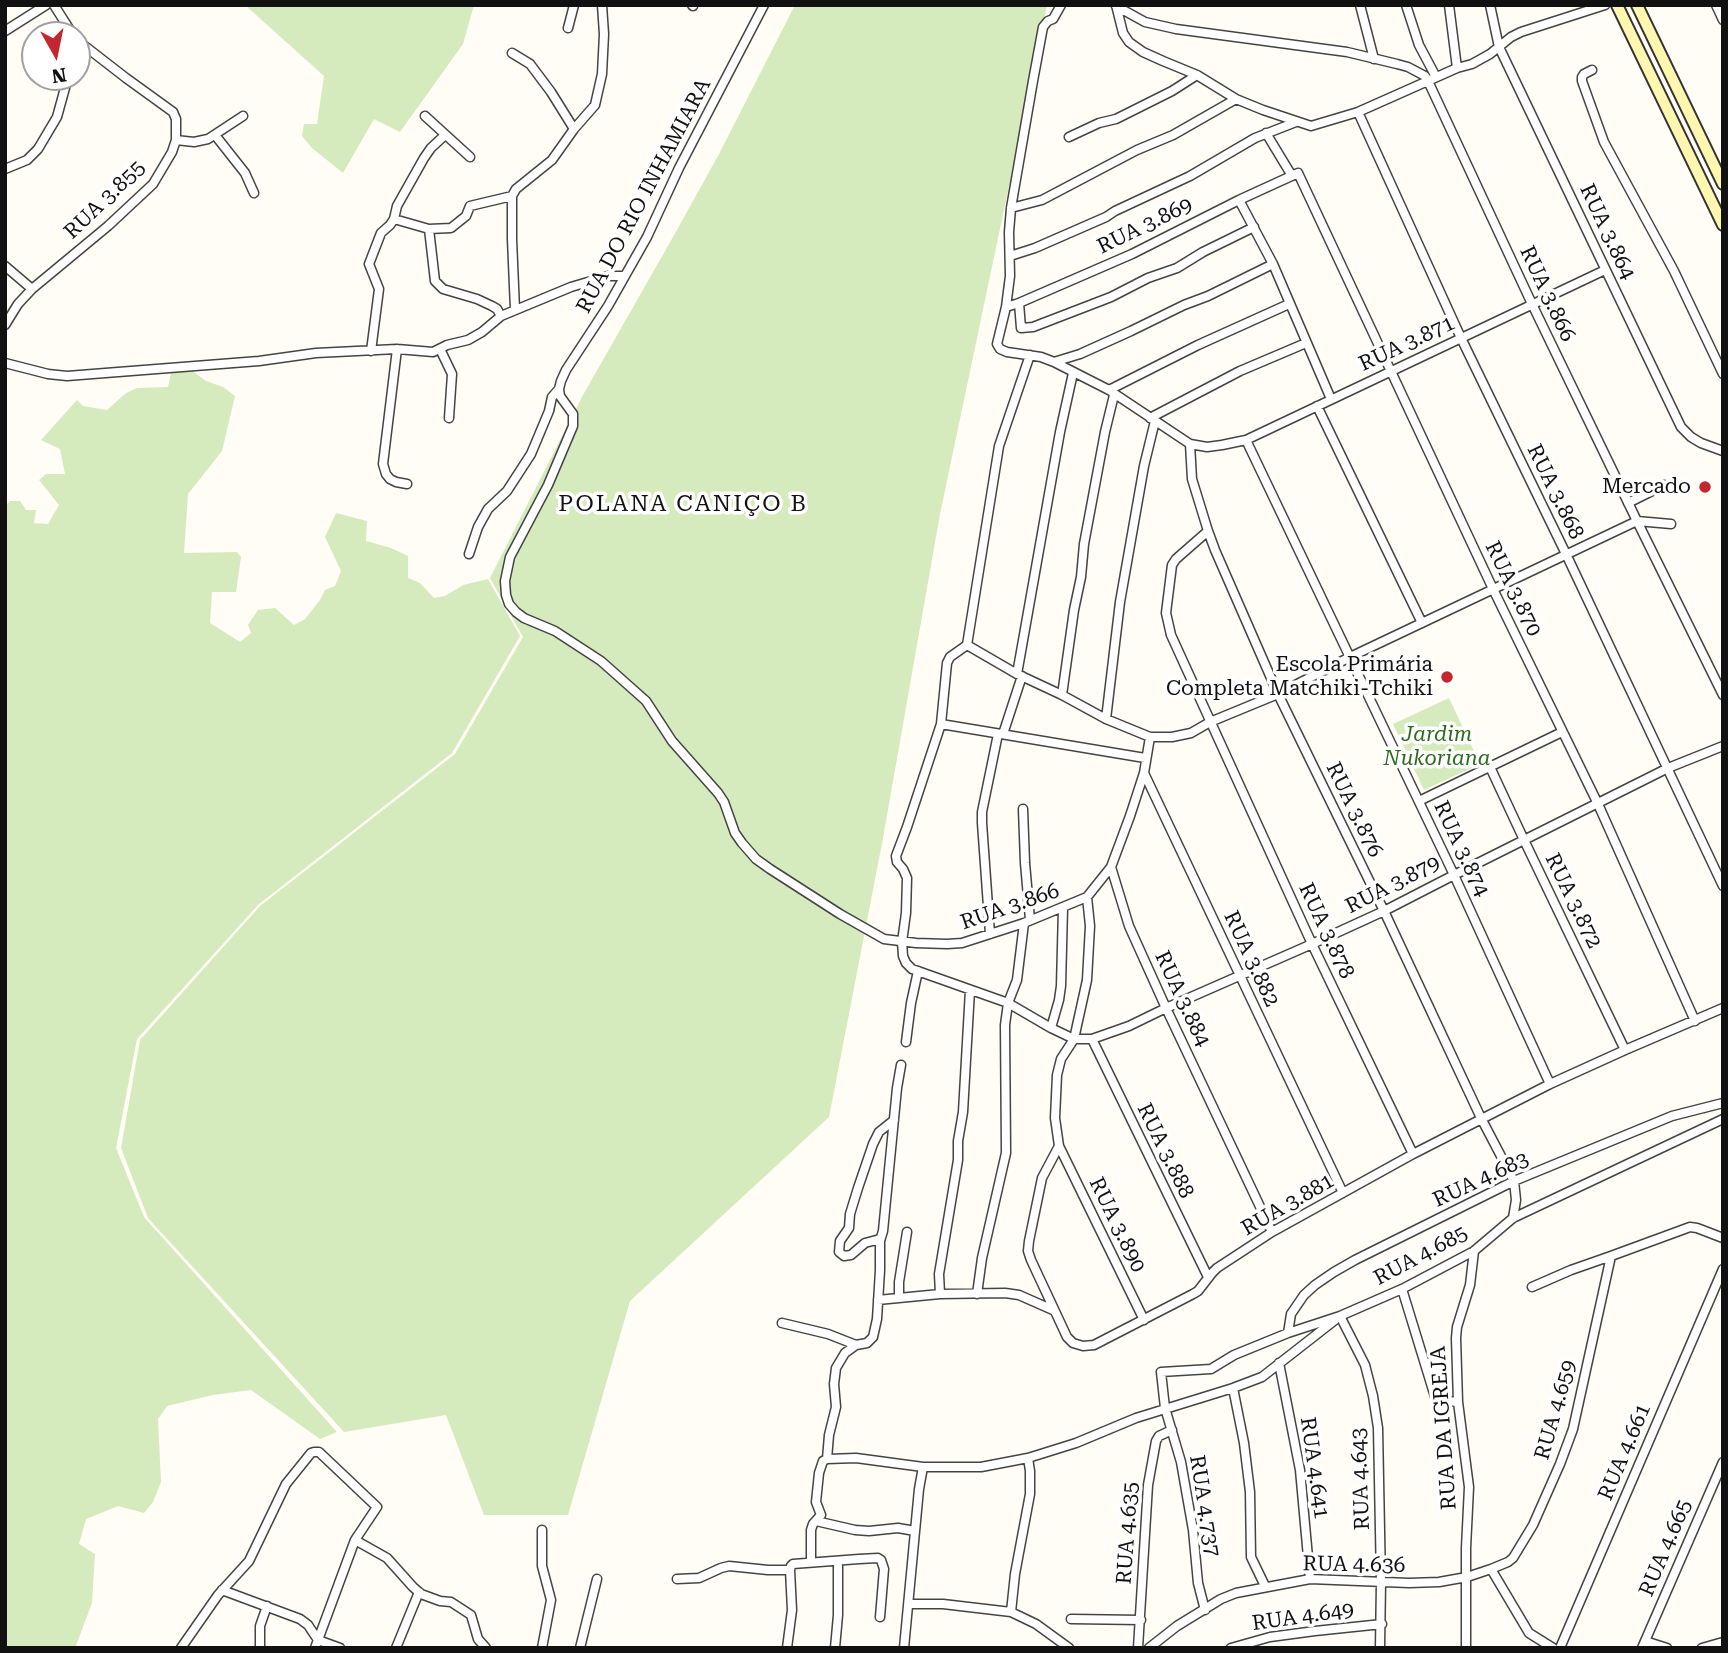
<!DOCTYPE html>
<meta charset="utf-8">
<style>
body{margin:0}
#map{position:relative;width:1728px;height:1653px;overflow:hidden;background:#fffdf5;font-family:"Roboto Serif",serif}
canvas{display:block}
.frame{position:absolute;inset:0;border:7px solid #111;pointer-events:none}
.north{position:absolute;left:21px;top:21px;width:70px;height:70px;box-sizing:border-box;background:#fff;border:2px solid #a0a0a0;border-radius:50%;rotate:171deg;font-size:19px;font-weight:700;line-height:28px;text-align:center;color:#111}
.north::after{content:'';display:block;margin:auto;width:24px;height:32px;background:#c4262e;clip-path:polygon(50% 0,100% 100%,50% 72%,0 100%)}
</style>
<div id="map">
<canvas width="1728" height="1653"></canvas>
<div class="frame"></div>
<div class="north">N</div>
</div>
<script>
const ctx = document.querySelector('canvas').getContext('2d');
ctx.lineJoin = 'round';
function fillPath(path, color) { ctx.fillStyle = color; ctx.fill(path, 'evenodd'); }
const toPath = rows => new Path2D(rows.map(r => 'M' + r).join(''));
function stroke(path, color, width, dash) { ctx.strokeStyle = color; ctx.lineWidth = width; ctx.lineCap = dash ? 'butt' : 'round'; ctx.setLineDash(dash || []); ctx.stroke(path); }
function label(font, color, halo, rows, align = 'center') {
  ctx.font = font + ' "Roboto Serif",serif'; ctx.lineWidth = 7; ctx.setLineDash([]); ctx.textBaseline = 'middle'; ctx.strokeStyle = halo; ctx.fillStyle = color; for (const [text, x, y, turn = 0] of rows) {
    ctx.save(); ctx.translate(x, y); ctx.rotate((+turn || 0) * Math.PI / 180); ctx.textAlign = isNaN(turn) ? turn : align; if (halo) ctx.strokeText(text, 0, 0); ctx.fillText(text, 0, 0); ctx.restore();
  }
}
fillPath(toPath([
 [245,5,474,5,463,44,400,132,374,119,343,173,312,148,302,136,304,124,317,124,324,76],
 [795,5,1047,5,940,514,883,838,829,1117,630,1301,568,1515,484,1515,446,1415,344,1432,148,1218,121,1148,140,1040,260,906,455,754,523,637,490,578,583,395,673,237,719,154],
 [191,370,206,381,223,387,235,396,222,451,188,494,184,553,237,552,241,557,236,592,212,592,210,623,240,642,251,633,248,625,258,610,275,608,294,625,305,619,320,600,325,590,335,586,341,571,325,537,336,513,367,521,366,541,391,548,408,556,408,578,420,583,434,598,445,596,463,585,488,579,520,636,452,753,258,905,137,1039,116,1148,144,1217,337,1432,320,1439,251,1390,213,1395,167,1406,158,1419,161,1482,153,1502,144,1513,118,1506,86,1519,79,1544,95,1554,92,1603,75,1648,5,1648,5,506,10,501,20,501,26,510,36,510,34,523,48,524,59,505,39,480,46,474,65,474,60,449,41,440,77,400,83,406,107,410,126,393,137,388,168,387,171,373],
 [1449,698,1480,764,1424,790,1393,724]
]), '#d5ebbd');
const minor = toPath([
 [54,5,73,35],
 [692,5,693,6],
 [764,5,679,168,647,237,608,306,566,370,561,381,559,389,560,396,573,414,573,426,548,485,510,557,505,581,506,595,509,604,516,612,524,618,555,631,601,661,646,701,672,741,718,793,724,802,735,833,742,843,756,859,770,869,840,914,884,939,916,943,947,944,962,943,1024,923,1087,897,1111,867,1130,816,1144,773],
 [1061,5,1053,19,1048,21,1043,27,1033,81,1011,208,1009,232,1010,276,1006,307,997,344,1000,349,1007,352,1041,357,1054,362,1109,390,1190,444,1207,447,1222,445,1246,440,1605,270],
 [1116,5,1123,33,1129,42,1143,52,1163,61,1197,75,1236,99,1263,110,1311,126,1358,112,1457,68,1472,64,1490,54,1511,37,1521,32,1605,5],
 [1360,5,1374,59],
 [1406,5,1419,45,1436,77],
 [1449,5,1457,68],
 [1490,5,1499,47,1681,427,1691,437,1701,443,1723,451],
 [1716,5,1723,20],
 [1116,6,1145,22,1176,29,1347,52,1397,64,1408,67,1425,76,1428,81,1532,304,1637,521,1723,695],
 [568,28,574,5],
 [5,31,46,5],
 [512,53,530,64,551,92,574,129],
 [1592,70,1584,74,1582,77,1582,81,1604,142,1674,271,1723,374],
 [1358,112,1461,338,1566,554,1723,886],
 [425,116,470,157],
 [1266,133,1292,176],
 [215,135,245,173,254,193],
 [1069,137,1099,123,1116,119,1172,91,1197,75],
 [176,140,194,142,208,139,243,116],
 [5,169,27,160,38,149,57,117,68,77],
 [1239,200,1273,264,1331,399],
 [1011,208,1042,200,1137,150,1173,135,1236,99],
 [394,219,429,229,451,228,466,216,470,206,512,196],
 [429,229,435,281,443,289,477,299,492,306,497,309,501,316],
 [1010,256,1035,248,1106,217,1115,211,1190,176,1255,138,1296,122],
 [5,266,32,289],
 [1019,303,1021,328,1033,327,1111,297,1148,278,1177,268,1203,252,1254,227],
 [1006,307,1019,303,1132,254,1239,200,1298,173,1493,589,1598,804,1695,1021],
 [515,310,512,239,512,196,516,189,552,160,574,129,595,105,602,74,604,34,602,5],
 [5,325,18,304,32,289,108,226,153,184,172,152,176,140,176,119,173,112,126,78,77,40],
 [397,349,383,464,386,474,390,479,396,482,407,484],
 [440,349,452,374,449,418],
 [371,351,379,289,369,264,381,233,390,225,394,219,397,206,424,158,431,148,445,135],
 [1054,362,1080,354,1131,331,1184,305,1208,296,1273,264],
 [5,363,48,374,67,376,259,361,316,353,397,349,433,352,447,345,468,340,482,332,501,316,571,287,608,276,624,276],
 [1109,390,1198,345,1289,304],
 [1317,406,1422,623],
 [1150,418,1240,371,1306,343],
 [1246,440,1454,875,1550,1084],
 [1190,444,1192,479,1208,531,1215,550,1278,694,1384,911,1481,1118,1514,1181,1516,1200,1513,1218],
 [1628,503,1664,485],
 [1637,521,1671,524],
 [1208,531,1176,559,1172,565,1166,613,1171,635,1312,944,1413,1154],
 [469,554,478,527,488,509,507,491,531,454,549,411,552,397,559,389],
 [967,645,950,657,947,663,941,724,907,827,896,856,897,862,903,869,907,878,906,913,902,942,903,956,906,963,912,969,1008,1003,1051,1028,1074,1039,1092,1039,1129,1026,1166,1008,1312,944,1384,911,1454,875,1668,768,1723,746],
 [967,645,1017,674,1062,695,1106,719,1150,737,1172,737,1191,733,1210,722,1278,694,1350,657,1637,521],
 [967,645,999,446,1030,355],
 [1017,674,1060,432,1073,373],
 [1062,695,1074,610,1081,577,1084,544,1105,432,1114,395],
 [1106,719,1120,602,1144,466,1155,421],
 [941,724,1145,758],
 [1003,734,1022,676],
 [1150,737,1144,773,1343,1193],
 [1490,767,1524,840,1625,1050],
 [1419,801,1562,732],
 [1023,809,1025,863,1030,920],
 [1111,867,1129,926,1166,1008,1272,1232],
 [1087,897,1090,926,1087,980,1074,1039,1061,1059,1057,1075,1055,1118,1059,1146,1144,1320],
 [990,934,982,823,982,812,998,734],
 [1051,1028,1059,1000,1061,986,1063,908],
 [1092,1039,1208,1277],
 [906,1042,911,1003,918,971],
 [1059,1146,1042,1178,1029,1241,1028,1251,1031,1260,1067,1337,1073,1343,1083,1346,1094,1345,1193,1294,1198,1291,1212,1273,1217,1268,1272,1232,1413,1154,1550,1084,1625,1050,1723,1008],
 [880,1239,865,1243,851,1255,844,1256,839,1252,840,1241,849,1228,850,1214,858,1188,873,1144,879,1132,894,1120],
 [1532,1287,1571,1270,1611,1256],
 [1402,1289,1436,1400,1458,1402],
 [940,1294,939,1274,958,1160,958,1141,963,1112,970,990],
 [977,1294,982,1258,1006,1153,1005,1025,1008,1003,1017,980,1024,923],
 [899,1298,899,1282,907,1232],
 [878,1300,940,1294,1005,1293,1019,1295,1053,1310],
 [1340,1316,1365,1365,1373,1396,1378,1428,1381,1582,1380,1648],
 [782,1323,828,1334,856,1345,867,1343,873,1337,877,1319,880,1270,880,1241,883,1231,897,1088,901,1065],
 [1288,1333,1291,1314,1304,1295,1315,1285,1334,1272,1355,1260,1514,1181,1672,1116,1723,1103],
 [1279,1363,1300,1470,1310,1579],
 [1233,1388,1244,1443,1250,1492,1251,1557,1265,1586],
 [827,1459,856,1458,923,1467,981,1467,1028,1458,1076,1443,1136,1418,1233,1388,1262,1377,1335,1320],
 [816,1521,855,1530,869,1531,898,1528,915,1531],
 [542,1530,542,1566,551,1600,542,1648],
 [355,1540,387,1558,413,1587,421,1594,440,1601,451,1602,471,1615,478,1639,486,1648],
 [811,1562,811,1530,813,1524,821,1515,816,1502,819,1473,823,1461,827,1459,829,1435,836,1407,834,1384,836,1368,845,1353,856,1345],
 [677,1579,699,1578,721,1568,729,1566,768,1570,790,1570,791,1566,793,1564,859,1559,878,1558,881,1560,884,1569,880,1617],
 [222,1590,300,1619,308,1625,318,1640,340,1648],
 [909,1604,943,1604,1011,1612,1036,1624,1069,1648],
 [1205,1610,1198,1583,1193,1530,1181,1462,1165,1408,1161,1372,1211,1369,1234,1355,1288,1333,1340,1316,1402,1289,1474,1251,1513,1218,1723,1119],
 [1011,1612,1015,1574,1030,1494,1030,1471,1028,1458],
 [1071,1619,1141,1620],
 [1645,1641,1667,1648],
 [181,1648,218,1595,249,1561,286,1484,311,1453,314,1452,319,1452,377,1507,355,1540,315,1648],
 [260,1648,260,1626,267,1606],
 [396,1648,419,1592],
 [580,1648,597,1579],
 [787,1648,792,1610,790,1570],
 [835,1648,838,1615,838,1561],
 [904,1648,919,1489,923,1467],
 [1138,1648,1148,1485,1156,1441,1159,1436,1172,1430],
 [1149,1648,1177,1626,1221,1599,1236,1593,1310,1579,1409,1583,1439,1582,1467,1577,1491,1569],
 [1231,1648,1270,1637,1315,1631,1382,1624],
 [1466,1648,1466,1548,1469,1487,1458,1402,1456,1338,1457,1327,1470,1285,1474,1251],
 [1553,1648,1529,1633,1491,1569,1508,1562,1513,1558,1533,1525,1560,1464,1573,1429,1611,1256,1690,1227,1697,1228,1723,1238],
 [1560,1648,1723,1269],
 [1642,1648,1723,1462],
 [1702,1648,1723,1642]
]);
const secondary = toPath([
 [1617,5,1723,225],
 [1637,5,1723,184]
]);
stroke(minor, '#444', 11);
stroke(secondary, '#333', 14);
stroke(minor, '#fff', 8);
stroke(secondary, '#fff6b0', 10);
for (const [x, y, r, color] of [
 [1705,487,7,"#c4262e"],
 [1447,677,7,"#c4262e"]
]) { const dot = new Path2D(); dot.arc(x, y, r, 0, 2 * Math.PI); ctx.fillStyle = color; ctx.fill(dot); stroke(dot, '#fff', 2.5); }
label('21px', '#111', '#fff', [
 ["RUA DO RIO INHAMIARA",644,196,-62],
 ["RUA 3.855",105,200,-44],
 ["RUA 3.869",1145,226,-26],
 ["RUA 3.864",1607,232,65],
 ["RUA 3.866",1547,294,65],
 ["RUA 3.871",1407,344,-25],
 ["RUA 3.868",1555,492,64],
 ["RUA 3.870",1513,589,64],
 ["RUA 3.876",1354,810,64],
 ["RUA 3.874",1461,849,65],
 ["RUA 3.879",1393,885,-27],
 ["RUA 3.872",1573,901,64],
 ["RUA 3.866",1010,907,-19],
 ["RUA 3.878",1326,931,65],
 ["RUA 3.882",1251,959,65],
 ["RUA 3.884",1182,999,65],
 ["RUA 3.888",1165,1151,64],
 ["RUA 4.683",1481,1180,-25],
 ["RUA 3.881",1288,1205,-30],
 ["RUA 3.890",1117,1225,64],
 ["RUA 4.685",1421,1256,-28],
 ["RUA 4.659",1556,1410,-74],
 ["RUA DA IGREJA",1444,1428,-94],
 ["RUA 4.661",1625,1452,-67],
 ["RUA 4.641",1314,1468,82],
 ["RUA 4.643",1361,1479,-92],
 ["RUA 4.737",1204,1506,81],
 ["RUA 4.635",1128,1533,-86],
 ["RUA 4.665",1666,1548,-67],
 ["RUA 4.636",1354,1565,1],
 ["RUA 4.649",1303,1617,-8]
]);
label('21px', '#111', '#fff', [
 ["Mercado",1691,487],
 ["Escola Primária",1433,665],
 ["Completa Matchiki-Tchiki",1433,689]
], 'right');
label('italic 21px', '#2f6b1f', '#fff', [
 ["Jardim",1437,735],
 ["Nukoriana",1437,759]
]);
ctx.letterSpacing = '2px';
label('23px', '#111', '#fff', [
 ["POLANA CANIÇO B",683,504]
]);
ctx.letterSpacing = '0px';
</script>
